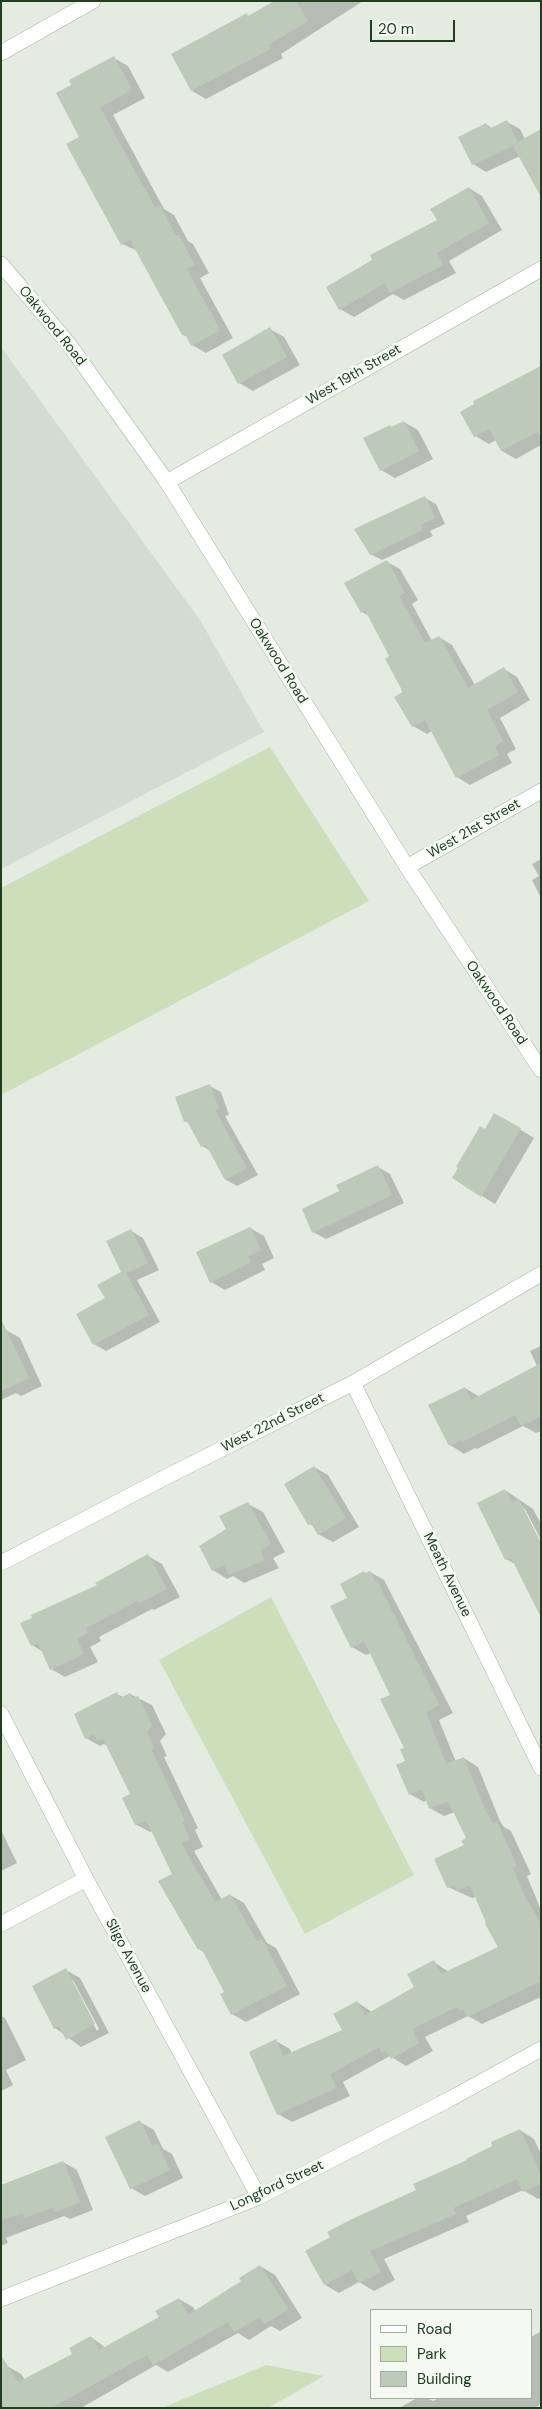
<!DOCTYPE html>
<style>
body{margin:0}
#map{position:relative;width:542px;height:2409px;overflow:hidden;background:#e4ece2;font-family:"DM Sans",sans-serif}
canvas{display:block}
.frame{position:absolute;inset:0;border:2px solid #223e21;pointer-events:none}
.legend{position:absolute;left:370px;top:2309px;width:162px;height:90px;box-sizing:border-box;background:#f4f9f2;border:1px solid #a0ae9e;margin:0;padding:6px 9px;list-style:none;font-size:15px;color:#223e21}
.legend li{display:flex;align-items:center;gap:10px;height:25px}
.legend b{width:25px;border:1px solid #a0ae9e}
.scale{position:absolute;left:370px;top:20px;width:85px;height:22px;box-sizing:border-box;border:2px solid #223e21;border-top:0;padding-left:6px;font-size:15px;line-height:18px;white-space:nowrap;color:#223e21;-webkit-text-stroke:4px #f4f9f2;paint-order:stroke}
</style>
<div id="map">
<canvas width="542" height="2409"></canvas>
<div class="frame"></div>
<ul class="legend">
<li><b style="height:6px;background:#fff"></b>Road</li>
<li><b style="height:14px;background:#ccdeba"></b>Park</li>
<li><b style="height:14px;background:#bdcaba"></b>Building</li>
</ul>
<div class="scale">20 m</div>
</div>
<script>
const ctx = document.querySelector('canvas').getContext('2d');
ctx.lineJoin = 'round';
function fillPath(path, color) { ctx.fillStyle = color; ctx.fill(path, 'evenodd'); }
const toPath = rows => new Path2D(rows.map(r => 'M' + r).join(''));
function stroke(path, color, width, dash) { ctx.strokeStyle = color; ctx.lineWidth = width; ctx.lineCap = dash ? 'butt' : 'round'; ctx.setLineDash(dash || []); ctx.stroke(path); }
function label(font, color, halo, rows, align = 'center') {
  ctx.font = font + ' "DM Sans",sans-serif'; ctx.lineWidth = 5; ctx.setLineDash([]); ctx.textBaseline = 'middle'; ctx.strokeStyle = halo; ctx.fillStyle = color; for (const [text, x, y, turn = 0] of rows) {
    ctx.save(); ctx.translate(x, y); ctx.rotate((+turn || 0) * Math.PI / 180); ctx.textAlign = isNaN(turn) ? turn : align; if (halo) ctx.strokeText(text, 0, 0); ctx.fillText(text, 0, 0); ctx.restore();
  }
}
fillPath(toPath([
 [1,347,200,620,264,732,1,869]
]), '#d3dcd0');
fillPath(toPath([
 [270,747,369,901,1,1095,1,888],
 [271,1597,414,1875,305,1934,159,1660],
 [266,2365,324,2376,268,2408,162,2408]
]), '#ccdeba');
fillPath(toPath([
 [276,1,363,1,281,54,283,58,206,99,192,91,247,15,250,17],
 [114,58,128,66,145,98,113,115,164,209,174,215,188,241,193,244,209,273,200,278,233,338,206,353,192,345,189,338,183,335,138,251,122,244,81,137,73,85],
 [507,122,520,129,525,139,520,156,486,172,473,164,486,124,493,129],
 [469,188,482,196,502,230,449,261,456,273,404,300,393,294,354,317,340,309,438,221],
 [270,329,284,337,300,365,253,391,239,383],
 [541,366,541,427,539,428,541,445,516,459,502,451,496,440,489,444,475,436,475,402],
 [404,422,418,430,433,459,395,478,381,470,392,428],
 [425,498,436,504,445,524,430,531,433,536,382,560,370,554],
 [387,562,400,569,418,600,412,604,432,641,439,637,452,645,475,685,504,669,517,677,530,700,500,718,516,749,507,754,512,763,470,785,457,777,432,731,427,734,413,726,391,656,369,616,362,612],
 [541,859,541,898,532,880,539,876,532,864],
 [210,1086,221,1092,229,1115,225,1116,258,1175,237,1186,226,1180,211,1151,202,1146,190,1124,185,1121],
 [495,1114,534,1138,495,1204,482,1196,485,1130],
 [378,1167,390,1174,404,1203,326,1239,313,1232,341,1192],
 [250,1228,264,1236,274,1258,262,1264,265,1270,225,1290,211,1282],
 [131,1231,143,1238,159,1270,137,1280,160,1322,106,1351,94,1344,123,1272],
 [6,1330,20,1338,42,1386,21,1396,16,1393,1,1400,1,1332],
 [541,1346,541,1431,536,1433,523,1426,477,1449,475,1448,464,1454,450,1445,465,1388,480,1397,537,1366,530,1351],
 [314,1467,328,1475,359,1527,333,1542,318,1534,315,1527,309,1524],
 [505,1490,533,1509,541,1524,541,1540,525,1509,522,1507,541,1546,541,1617,515,1564,506,1559],
 [248,1504,263,1512,285,1552,273,1558,279,1568,244,1583,233,1576,227,1579,213,1570,227,1530],
 [148,1556,162,1564,180,1597,154,1610,152,1609,99,1637,101,1641,90,1647,98,1662,65,1677,51,1669,43,1652,32,1645,34,1619,98,1586],
 [370,1572,384,1580,453,1713,439,1720,456,1762,464,1758,478,1767,500,1821,504,1827,511,1831,531,1874,527,1876,541,1910,541,1997,482,2024,468,2016,425,2037,433,2051,406,2066,390,2056,343,2082,350,2096,292,2122,278,2114,276,2041,290,2049,292,2054,343,2031,357,2002,372,2012,416,1988,434,1962,449,1972,500,1947,476,1897,472,1898,448,1887,468,1839,455,1812,444,1816,430,1808,427,1800,424,1802,410,1794,406,1748,391,1695,371,1653,366,1655,352,1647,349,1598,366,1574],
 [117,1694,123,1697,130,1694,152,1705,166,1734,160,1741,167,1756,164,1757,198,1828,195,1830,203,1847,194,1851,222,1900,230,1895,244,1903,267,1943,276,1948,300,1994,246,2022,232,2014,226,1992,205,1953,199,1949,173,1874,153,1831,150,1832,135,1824,132,1795,108,1746,104,1744,100,1746,86,1738],
 [1,1830,17,1863,1,1871],
 [66,1970,80,1978,109,2033,81,2047,55,2028],
 [70,1980,73,1980,99,2029,97,2031],
 [1,2016,5,2018,26,2060,6,2070,13,2085,1,2091],
 [140,2122,154,2130,163,2149,172,2154,183,2178,145,2196,131,2188],
 [520,2130,534,2139,541,2154,541,2198,538,2199,523,2190,466,2216,469,2222,384,2259,395,2280,374,2291,359,2282,339,2293,325,2285,417,2191],
 [63,2162,77,2170,93,2210,70,2219,64,2216,6,2238,8,2243,1,2246,1,2186],
 [260,2266,275,2275,302,2318,280,2331,271,2326,249,2340,238,2333,168,2372,156,2365,81,2408,1,2408,7,2366,21,2374,25,2380,74,2354,91,2337,106,2348,160,2317,179,2299,193,2307,196,2312,243,2282],
 [541,2331,541,2404,535,2408,399,2408,417,2398,427,2398,433,2401,439,2398,531,2398,531,2337]
]), '#0003');
fillPath(toPath([
 [274,1,296,1,308,21,268,45,270,49,191,91,171,54,247,13,248,16],
 [114,56,132,90,100,107,155,208,160,205,176,236,179,235,195,265,187,269,220,330,191,346,185,334,182,335,130,240,121,245,66,144,79,137,56,93,71,85,69,80],
 [507,120,518,142,541,129,541,197,513,146,472,165,458,137,486,123,489,129],
 [469,187,489,223,437,253,443,265,390,293,385,283,339,310,326,287,372,260,370,255,437,220,430,209],
 [270,327,287,357,238,384,222,355],
 [541,366,541,430,501,451,489,429,474,437,460,412,474,404,473,401],
 [404,421,419,451,380,471,363,438,390,425,391,427],
 [425,496,435,518,420,525,422,530,370,555,354,529],
 [387,560,405,593,399,596,425,643,439,636,468,688,504,667,518,692,487,710,503,741,495,746,499,755,456,778,425,720,412,727,394,697,403,692,385,659,389,656,365,610,361,613,344,583],
 [210,1084,219,1109,215,1110,247,1168,225,1180,206,1145,201,1147,187,1121,184,1122,175,1097],
 [494,1113,521,1128,481,1197,452,1178,458,1168,456,1167,480,1126,485,1129],
 [378,1165,392,1195,312,1233,302,1209,339,1191,336,1185],
 [250,1227,261,1250,248,1256,251,1262,210,1283,196,1252],
 [131,1229,148,1263,126,1273,149,1315,93,1345,76,1314,105,1298,97,1285,121,1272,106,1241],
 [1,1319,29,1378,1,1391],
 [541,1363,541,1416,521,1426,515,1415,462,1442,461,1440,449,1446,428,1405,465,1387,471,1400],
 [314,1466,346,1518,318,1535,311,1524,308,1525,284,1484],
 [505,1489,512,1503,519,1499,541,1543,541,1617,511,1558,505,1560,477,1503],
 [248,1502,271,1544,260,1550,265,1560,229,1575,224,1565,212,1571,199,1546,226,1529,219,1516],
 [148,1554,167,1589,139,1603,138,1601,86,1628,88,1633,77,1639,84,1654,50,1670,38,1643,31,1646,20,1623,32,1618,31,1615,97,1585,95,1583],
 [364,1571,365,1573,370,1571,375,1582,377,1581,439,1705,426,1712,446,1764,464,1757,486,1812,493,1823,497,1822,517,1866,513,1868,524,1895,541,1924,541,1981,467,2017,463,2009,460,2011,457,2007,412,2029,419,2043,391,2059,386,2051,382,2053,379,2047,330,2074,336,2088,277,2115,249,2052,276,2039,283,2056,342,2030,333,2014,357,2001,365,2015,414,1987,407,1974,434,1960,441,1974,498,1947,485,1924,486,1923,470,1885,457,1891,454,1885,447,1888,434,1859,464,1845,461,1841,466,1838,448,1801,429,1809,422,1789,409,1795,396,1765,405,1761,400,1749,404,1748,380,1699,390,1695,364,1641,351,1648,330,1606,347,1598,340,1584],
 [117,1692,120,1698,130,1693,133,1698,138,1696,152,1725,147,1733,154,1748,151,1749,185,1821,182,1822,190,1839,181,1843,215,1902,230,1894,257,1941,262,1939,287,1986,231,2015,220,1994,224,1992,201,1948,198,1950,158,1881,172,1874,146,1820,135,1825,122,1798,130,1794,103,1739,97,1741,94,1734,85,1739,74,1714],
 [66,1968,95,2024,66,2040,59,2026,54,2029,32,1986],
 [140,2120,152,2146,158,2144,170,2170,130,2189,105,2137],
 [520,2129,541,2175,541,2184,523,2192,517,2179,453,2208,456,2214,370,2251,381,2272,359,2283,352,2270,324,2285,305,2251,330,2237,327,2232,354,2218,416,2190,413,2184,467,2160,466,2159,492,2146,491,2142],
 [63,2161,80,2202,55,2212,53,2207,25,2218,23,2213,1,2220,1,2185],
 [260,2265,288,2309,265,2324,260,2317,234,2332,228,2322,153,2365,147,2355,51,2408,1,2408,1,2355,18,2382,72,2354,69,2348,91,2336,99,2350,159,2317,155,2311,179,2298,188,2315,241,2281,239,2278]
]), '#bdcaba');
const street = toPath([
 [1,53,93,1],
 [167,482,541,269],
 [407,867,541,791],
 [353,1383,541,1768],
 [1,1563,162,1479,353,1383,541,1274],
 [1,1714,86,1879,259,2197],
 [1,1924,86,1879],
 [1,2299,259,2197,448,2100,541,2049]
]);
const secondary = toPath([
 [1,264,68,343,167,482,407,867,541,1070]
]);
stroke(street, '#a6b4a4', 16);
stroke(secondary, '#a3b8a0', 16);
stroke(street, '#fff', 15);
stroke(secondary, '#fff', 15);
label('14px', '#223e21', '#f4f9f2', [
 ["Oakwood Road",52,326,51],
 ["West 19th Street",354,375,-30],
 ["Oakwood Road",278,661,58],
 ["West 21st Street",474,829,-30],
 ["Oakwood Road",496,1003,56],
 ["West 22nd Street",273,1423,-27],
 ["Meath Avenue",447,1575,64],
 ["Sligo Avenue",128,1956,62],
 ["Longford Street",277,2186,-25]
]);
</script>
